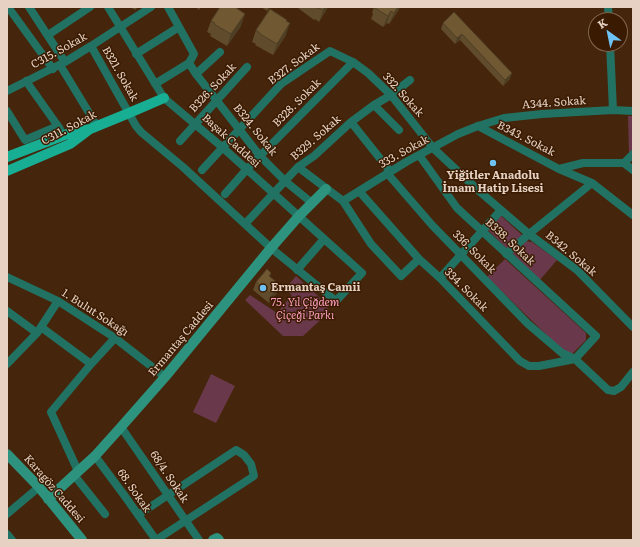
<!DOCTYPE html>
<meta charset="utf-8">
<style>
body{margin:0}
#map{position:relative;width:640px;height:547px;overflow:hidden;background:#45250b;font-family:Literata,serif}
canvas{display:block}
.frame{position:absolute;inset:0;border:8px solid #e6d1c3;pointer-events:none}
.north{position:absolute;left:588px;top:12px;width:40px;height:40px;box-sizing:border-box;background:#3a1b01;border:1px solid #7f644f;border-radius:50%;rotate:327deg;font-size:11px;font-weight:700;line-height:16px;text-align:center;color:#e6d1c3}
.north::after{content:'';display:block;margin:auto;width:14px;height:18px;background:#6fc2f4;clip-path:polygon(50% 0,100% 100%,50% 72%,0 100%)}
</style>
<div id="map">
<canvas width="640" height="547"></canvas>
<div class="frame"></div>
<div class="north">K</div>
</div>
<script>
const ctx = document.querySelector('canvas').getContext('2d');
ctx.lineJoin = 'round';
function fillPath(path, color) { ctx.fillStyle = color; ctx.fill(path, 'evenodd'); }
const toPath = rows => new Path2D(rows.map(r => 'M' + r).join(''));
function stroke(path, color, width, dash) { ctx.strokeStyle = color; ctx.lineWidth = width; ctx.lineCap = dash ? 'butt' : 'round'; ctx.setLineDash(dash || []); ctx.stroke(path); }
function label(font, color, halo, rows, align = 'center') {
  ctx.font = font + ' Literata,serif'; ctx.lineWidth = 3; ctx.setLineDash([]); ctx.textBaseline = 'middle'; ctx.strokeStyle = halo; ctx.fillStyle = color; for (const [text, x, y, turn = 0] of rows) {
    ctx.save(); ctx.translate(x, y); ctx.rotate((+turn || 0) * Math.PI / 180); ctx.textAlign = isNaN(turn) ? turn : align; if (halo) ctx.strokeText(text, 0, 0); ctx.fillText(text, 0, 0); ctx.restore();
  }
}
fillPath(toPath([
 [628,116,633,116,633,150,629,154],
 [500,215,522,235,507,249,487,229],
 [525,241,532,242,557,260,539,281,512,253],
 [505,259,586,333,586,340,571,355,565,353,487,277],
 [296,276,327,304,329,312,303,336,283,336,245,300,250,295,277,313,292,295,285,289],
 [211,374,235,386,216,423,193,412]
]), '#69394b');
stroke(toPath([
 [8,7,53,69],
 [29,7,65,62],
 [168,7,194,54,189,63,196,74,260,156,285,181,312,203],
 [608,7,609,20],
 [48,35,90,7],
 [610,44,613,110],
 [91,46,136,126,141,132,183,167,271,248,336,301,362,273,222,147,164,98,108,7],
 [136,54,179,27],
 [60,65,97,126],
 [196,74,220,52],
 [26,81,60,129],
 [155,84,189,63],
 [7,91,65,62,91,46,151,7],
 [374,105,399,130],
 [7,111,25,140,58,126],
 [351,122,390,171],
 [478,126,559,169,583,163,624,163,633,170],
 [180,141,247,67],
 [624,163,633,154],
 [298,167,343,201,371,244,401,276,419,259],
 [559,169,592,183,633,215],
 [202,170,281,84,330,51,353,62,368,73,391,95,433,148,479,191,529,234,577,270,633,327],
 [387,173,432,225,528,324,562,353,575,359,608,390,614,391,621,387,633,372],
 [359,191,419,259,440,278,520,361,529,366,539,366,575,359,596,336,457,208,419,155],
 [225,194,247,169,353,62],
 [343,201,406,162,458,134,478,126,504,118,542,114,613,110,633,111],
 [245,224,298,167,314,156,351,122,374,105,391,95,410,80],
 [506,254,529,234,592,183],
 [297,270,324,239],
 [7,277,58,301,115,338,165,377],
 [440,278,501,210],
 [7,311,37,333],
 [41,327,91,364,115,338],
 [7,364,37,333,58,301],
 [121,427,199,540],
 [95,456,124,495,156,540],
 [78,471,51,412,91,364],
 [74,475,105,514],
 [7,514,39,487],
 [138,515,236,450,244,455,251,464,254,476,156,540],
 [7,534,12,540]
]), '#217262', 8);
stroke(toPath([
 [7,454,39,487,82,540],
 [48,499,95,456,121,427,165,377,271,248,299,216,326,189],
 [213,540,217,538,219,540]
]), '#2d937e', 10);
stroke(toPath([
 [7,157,75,131,90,129],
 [7,171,70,144,90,129,129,113,164,98]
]), '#17ae94', 10);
fillPath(toPath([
 [129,7,137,7,136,10],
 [193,7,201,7,199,10,196,7,195,8],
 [261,7,270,7,267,11],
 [299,7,328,7,319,22,315,19,314,20,298,8],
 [374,7,400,7,398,11,389,24,387,23,383,27,371,19,373,14,372,13],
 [454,12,510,79,503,86,460,40,455,44,441,29,443,23],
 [211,21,241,26,227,46,210,36,211,34,207,32],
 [286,21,286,35,273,55,255,45,256,44,252,42,256,30],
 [271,273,270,276,277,293,269,303,253,290,256,282]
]), '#604c2c');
fillPath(toPath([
 [325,7,328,7,319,22,323,10],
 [398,7,400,7,398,11,389,24,394,13],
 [391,11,387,23,383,27,388,16],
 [245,14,241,26,227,46,231,34],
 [290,23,286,35,273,55,277,44],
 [462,34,460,40,455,44,457,38],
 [512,73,510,79,503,86,505,80],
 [280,285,277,293,269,303,272,295]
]), '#4e3e24');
const building = toPath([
 [220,7,235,7,245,14,231,34,214,24,215,23,211,21,220,7],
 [316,7,325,7,323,10,319,8,318,9,316,7],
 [376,7,398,7,394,13,391,11,388,16,375,8,376,7],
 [270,9,287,20,286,21,290,23,277,44,260,34,260,33,256,30,270,9],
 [454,12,512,73,505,80,462,34,457,38,443,23,454,12],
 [267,269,271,273,269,276,280,285,272,295,256,282,267,269]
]);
fillPath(building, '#705833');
stroke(building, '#4e3e24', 1);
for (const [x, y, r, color] of [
 [493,163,4,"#6fc2f4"],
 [263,288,4,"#6fc2f4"]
]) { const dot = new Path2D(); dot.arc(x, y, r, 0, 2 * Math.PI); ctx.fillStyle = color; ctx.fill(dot); stroke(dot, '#3a1b01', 1.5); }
label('11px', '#e6d1c3', '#3a1b01', [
 ["C315. Sokak",59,51,-29],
 ["B327. Sokak",294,64,-37],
 ["B321. Sokak",120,74,60],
 ["B326. Sokak",213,88,-47],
 ["332. Sokak",403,95,48],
 ["B328. Sokak",297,103,-45],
 ["A344. Sokak",554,103,-4],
 ["C311. Sokak",69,128,-28],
 ["B324. Sokak",255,130,51],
 ["B329. Sokak",316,138,-41],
 ["B343. Sokak",526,139,27],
 ["Başak Caddesi",231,141,42],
 ["333. Sokak",404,152,-29],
 ["B338. Sokak",510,242,43],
 ["336. Sokak",474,252,45],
 ["B342. Sokak",571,254,40],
 ["334. Sokak",466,290,45],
 ["1. Bulut Sokağı",95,313,33],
 ["Ermantaş Caddesi",181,339,-50],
 ["68/4. Sokak",169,477,56],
 ["Karagöz Caddesi",54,489,49],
 ["68. Sokak",134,491,55]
]);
label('bold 11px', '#e6d1c3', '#3a1b01', [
 ["Yiğitler Anadolu",493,176],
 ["İmam Hatip Lisesi",493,189],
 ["Ermantaş Camii",271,288,"left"]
]);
label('italic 11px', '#fd9ec1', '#3a1b01', [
 ["75. Yıl Çiğdem",305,303],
 ["Çiçeği Parkı",305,316]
]);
</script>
